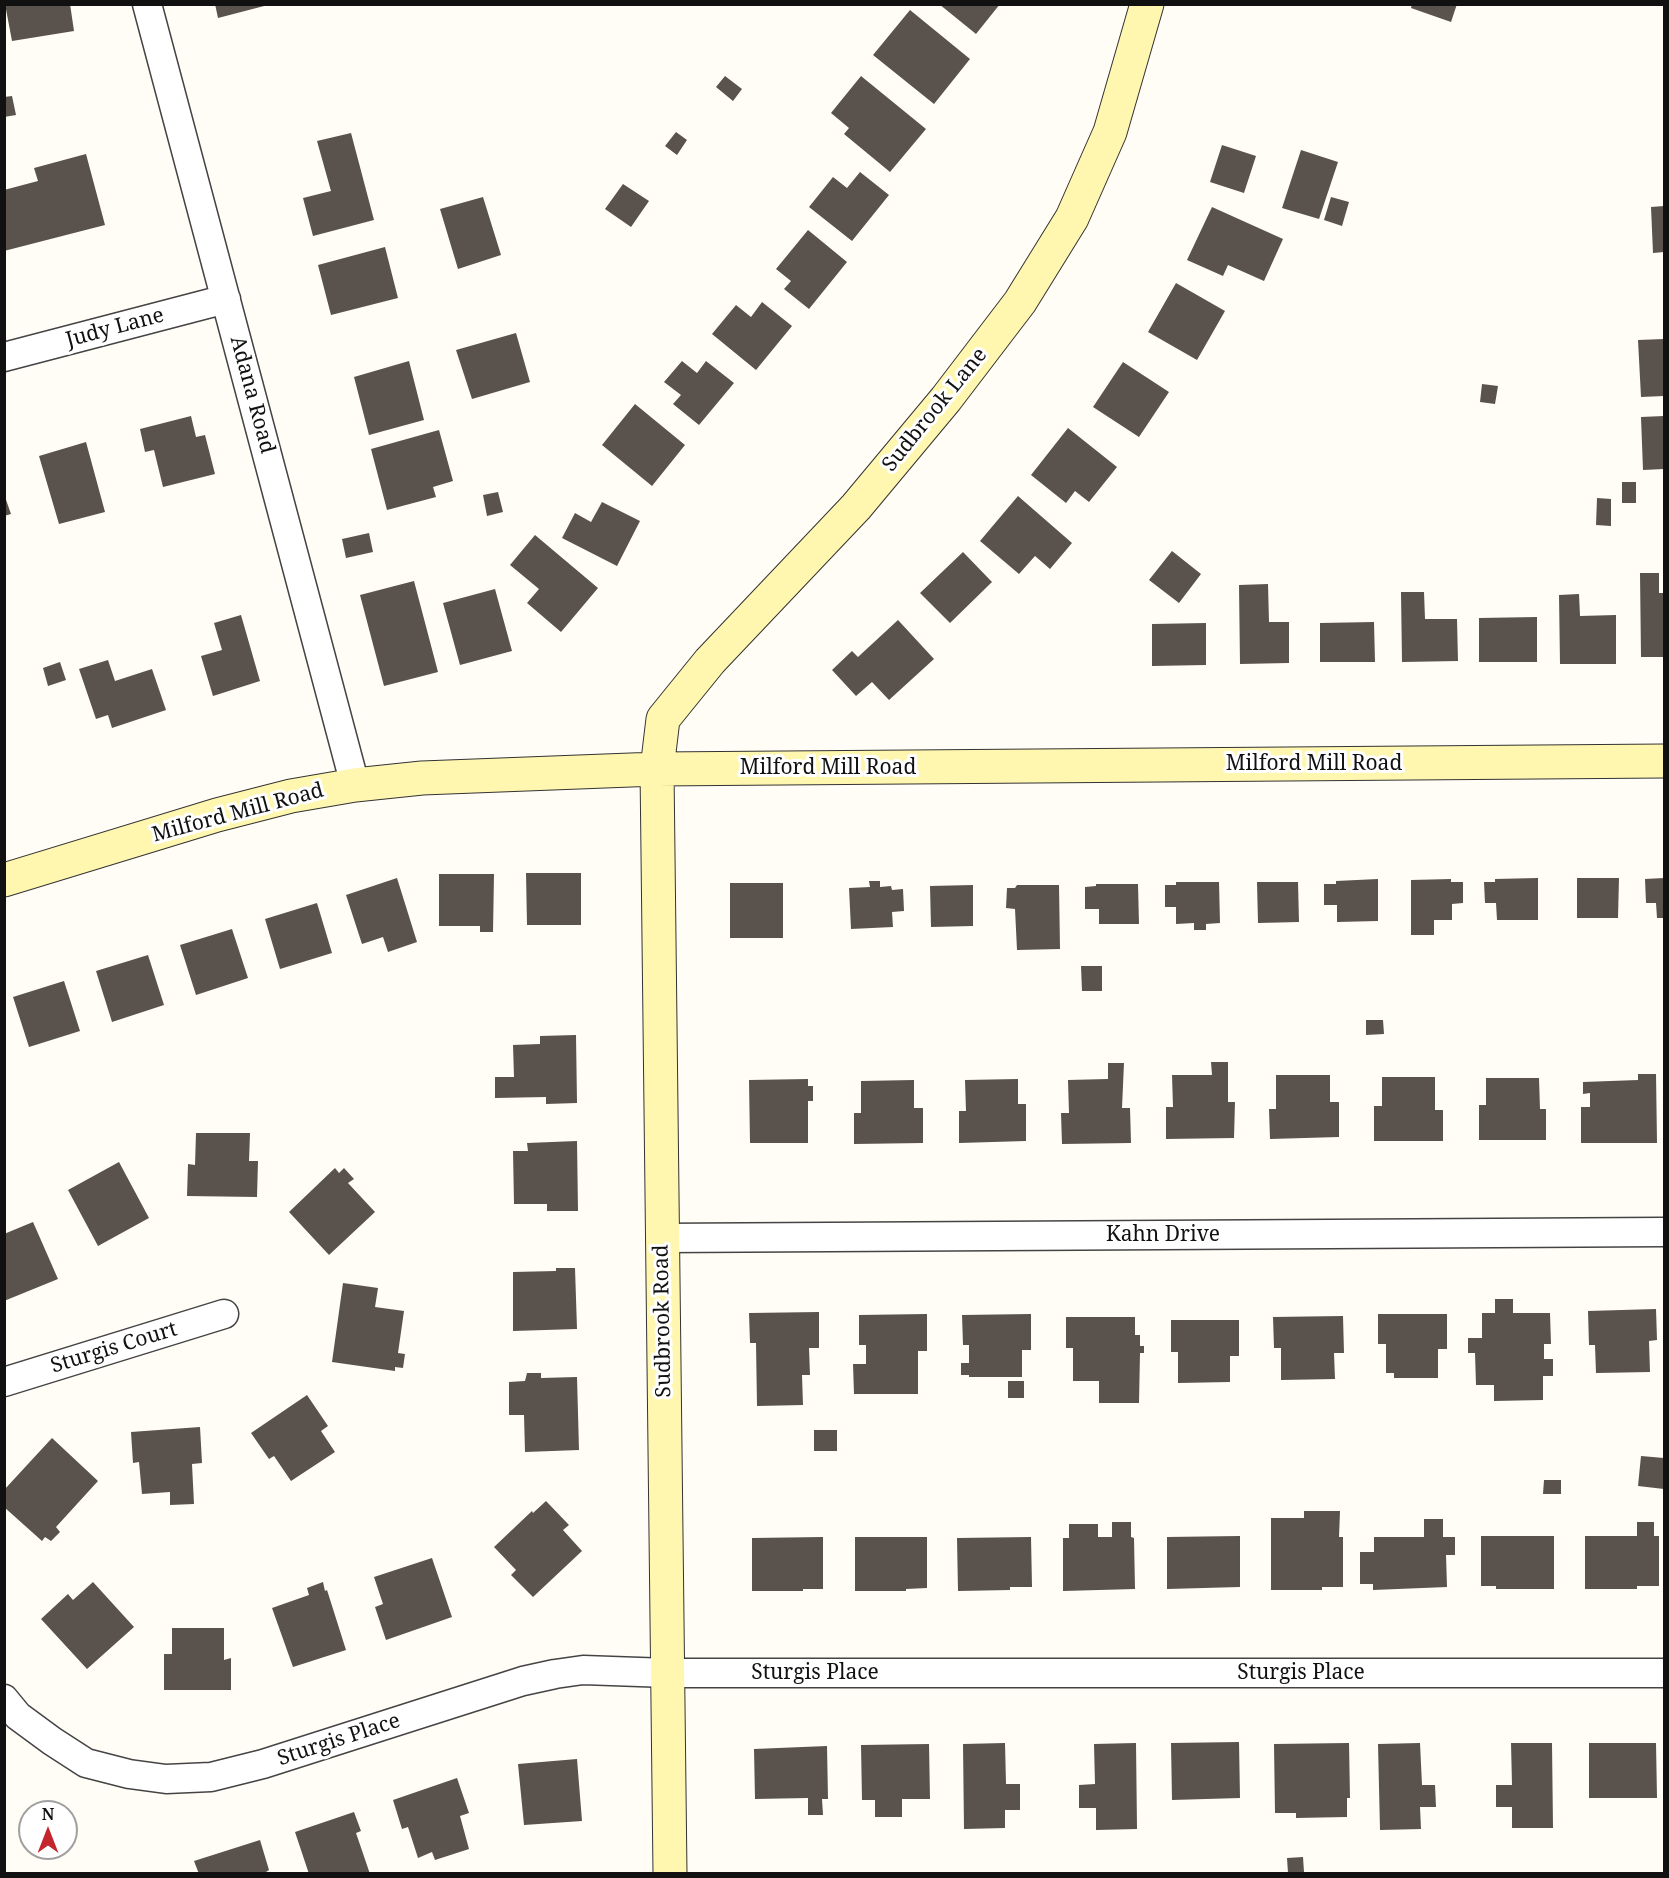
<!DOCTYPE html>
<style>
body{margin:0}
#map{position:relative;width:1669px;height:1878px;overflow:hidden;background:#fffdf5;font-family:"Noto Serif",serif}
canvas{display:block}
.frame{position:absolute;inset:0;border:6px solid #111;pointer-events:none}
.north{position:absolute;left:18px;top:1800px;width:60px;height:60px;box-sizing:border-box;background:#fff;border:2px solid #a0a0a0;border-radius:50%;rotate:0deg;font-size:16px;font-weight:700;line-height:24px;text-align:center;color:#111}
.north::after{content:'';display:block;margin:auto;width:21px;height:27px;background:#c4262e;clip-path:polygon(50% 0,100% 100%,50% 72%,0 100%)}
</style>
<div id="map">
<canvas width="1669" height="1878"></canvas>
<div class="frame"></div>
<div class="north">N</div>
</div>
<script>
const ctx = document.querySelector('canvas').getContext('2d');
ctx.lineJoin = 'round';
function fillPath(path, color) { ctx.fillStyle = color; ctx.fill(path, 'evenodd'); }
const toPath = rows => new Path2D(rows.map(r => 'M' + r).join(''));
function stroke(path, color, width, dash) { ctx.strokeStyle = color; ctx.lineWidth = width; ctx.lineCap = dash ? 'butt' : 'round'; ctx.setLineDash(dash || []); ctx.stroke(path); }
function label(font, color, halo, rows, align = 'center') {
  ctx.font = font + ' "Noto Serif",serif'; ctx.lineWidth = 6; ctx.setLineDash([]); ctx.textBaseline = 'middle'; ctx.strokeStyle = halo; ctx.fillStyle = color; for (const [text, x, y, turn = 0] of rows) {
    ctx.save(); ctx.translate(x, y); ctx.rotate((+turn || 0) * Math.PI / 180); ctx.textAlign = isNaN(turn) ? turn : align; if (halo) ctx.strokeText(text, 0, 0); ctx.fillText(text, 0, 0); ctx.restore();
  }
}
fillPath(toPath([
 [5,4,70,4,74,31,12,41],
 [215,4,268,4,268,5,218,18],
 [939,4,1000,4,976,34],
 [1412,4,1457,4,1451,22,1411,8],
 [910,10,970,59,934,104,873,55],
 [725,76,742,89,733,101,716,87],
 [861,76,926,129,890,172,844,134,849,128,831,113],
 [12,96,16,115,4,117,4,97],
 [676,132,687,140,677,155,665,146],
 [351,133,374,220,313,236,303,198,331,191,317,141],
 [1222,145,1256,156,1244,193,1210,182],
 [1301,150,1338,162,1319,219,1282,208],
 [86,154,105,225,4,251,4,190,38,181,34,168],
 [860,172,889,195,852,241,809,207,833,177,847,188],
 [623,184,649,201,631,227,605,209],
 [483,197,501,255,458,269,440,209],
 [1331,197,1349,202,1342,226,1324,220],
 [1664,206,1664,252,1653,253,1651,207],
 [1212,207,1283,239,1264,281,1228,265,1223,276,1187,260],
 [808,230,847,262,809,309,784,289,791,281,776,269],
 [385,247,398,298,331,315,318,265],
 [1176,283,1225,311,1197,360,1148,332],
 [762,302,792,326,756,370,712,334,736,305,751,317],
 [516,333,530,382,472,399,456,350],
 [1664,339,1664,396,1641,397,1638,340],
 [409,361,424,420,369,435,354,377],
 [682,361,697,373,706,361,734,383,699,425,673,404,681,395,664,382],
 [1123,362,1169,392,1139,437,1093,407],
 [1482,384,1498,386,1495,404,1480,402],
 [635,404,685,445,652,486,602,445],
 [191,416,196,437,205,435,215,474,163,487,154,450,145,452,140,429],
 [1664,416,1664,469,1643,470,1641,417],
 [1068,428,1117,467,1089,502,1075,491,1066,503,1031,475],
 [439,430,453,481,433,487,436,497,387,510,371,449],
 [86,442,105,512,59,524,39,456],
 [1622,482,1636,482,1636,503,1622,503],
 [498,492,503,512,487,516,483,495],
 [4,494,11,514,4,516],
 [1018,496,1072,543,1050,569,1035,556,1019,574,980,541],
 [1597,498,1611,499,1611,526,1596,525],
 [602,502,640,521,617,566,562,538,575,513,591,522],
 [369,533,373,552,346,558,342,539],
 [535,535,598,588,561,632,527,603,539,589,510,565],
 [1172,551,1201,574,1179,603,1149,580],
 [963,552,992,582,950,623,920,593],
 [1640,573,1659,573,1659,593,1664,593,1664,657,1641,657],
 [414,581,438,672,384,686,360,595],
 [1268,584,1269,622,1289,622,1289,663,1240,664,1239,585],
 [495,589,512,651,460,665,443,603],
 [1401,592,1424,592,1425,619,1457,619,1458,661,1402,662],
 [1579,594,1580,616,1616,615,1616,664,1560,664,1559,595],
 [241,615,260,681,213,696,201,656,222,650,214,623],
 [1537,617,1537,662,1479,662,1479,618],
 [898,620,934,659,889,700,872,682,856,696,832,670,852,651,858,657],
 [1374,622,1375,662,1320,662,1320,623],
 [1206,623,1206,665,1152,666,1152,624],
 [108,660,115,681,152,669,166,710,112,728,108,715,96,719,79,669],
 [60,662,66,680,48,686,43,668],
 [526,873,581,873,581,925,527,925],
 [439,874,494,874,493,932,480,932,480,926,439,926],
 [397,878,417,942,388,952,383,937,362,944,346,895],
 [1538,878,1538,920,1497,920,1496,903,1485,903,1484,882,1495,882,1495,879],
 [1577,878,1619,878,1618,918,1577,918],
 [1664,878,1664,918,1657,918,1656,903,1646,903,1645,879],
 [1378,879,1378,921,1337,922,1337,905,1324,905,1324,884,1336,884,1336,881],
 [1451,879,1451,882,1463,882,1463,903,1452,904,1452,920,1434,920,1434,935,1411,935,1411,880],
 [869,881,880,881,880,887,891,886,892,890,903,889,904,911,892,912,893,927,851,929,849,888,870,887],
 [1176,882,1219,882,1220,923,1206,924,1206,930,1194,930,1194,923,1176,924,1176,907,1165,907,1165,885,1176,885],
 [1257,882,1298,882,1299,922,1258,923],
 [730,883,783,883,783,938,730,938],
 [1096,884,1138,884,1139,924,1099,924,1099,909,1085,909,1085,887,1096,886],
 [973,885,973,926,931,927,930,886],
 [1017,885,1059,885,1060,949,1017,950,1015,909,1006,908,1007,888,1015,888],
 [317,903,332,953,280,969,265,919],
 [232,929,248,978,196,995,180,945],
 [148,955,164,1005,112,1022,96,971],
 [1081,966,1102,966,1102,991,1082,991],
 [64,981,80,1031,29,1047,13,997],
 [1366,1020,1383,1020,1384,1034,1366,1035],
 [576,1035,577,1103,546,1104,546,1097,495,1098,495,1077,514,1077,513,1045,540,1044,540,1036],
 [1211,1062,1228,1062,1228,1102,1235,1102,1234,1138,1166,1139,1166,1107,1173,1107,1172,1075,1212,1075],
 [1108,1063,1124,1063,1122,1108,1130,1108,1131,1143,1062,1144,1061,1113,1069,1113,1068,1080,1108,1079],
 [1638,1074,1656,1074,1657,1143,1581,1143,1581,1107,1590,1107,1590,1093,1583,1094,1583,1082,1638,1080],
 [1276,1075,1330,1075,1330,1102,1339,1102,1339,1137,1270,1139,1269,1109,1276,1109],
 [1382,1077,1435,1077,1435,1110,1443,1110,1443,1141,1374,1141,1374,1106,1382,1106],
 [1486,1078,1539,1078,1540,1109,1546,1109,1546,1140,1479,1140,1479,1105,1486,1105],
 [808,1079,808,1086,813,1086,813,1101,808,1101,808,1143,750,1143,749,1080],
 [1018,1079,1018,1104,1026,1104,1026,1141,959,1143,959,1111,966,1111,965,1080],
 [914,1080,914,1108,923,1108,923,1143,854,1144,854,1113,861,1113,861,1081],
 [196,1133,250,1133,249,1161,258,1161,257,1197,187,1196,188,1164,195,1165],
 [577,1141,578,1211,547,1211,547,1204,514,1204,513,1151,528,1151,527,1143],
 [119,1162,149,1218,98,1246,68,1190],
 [335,1168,339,1173,344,1168,354,1179,348,1183,375,1212,329,1255,289,1212],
 [33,1222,58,1279,4,1301,4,1234],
 [556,1268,575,1268,577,1329,513,1331,513,1272,556,1271],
 [343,1283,378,1288,375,1307,404,1311,398,1353,405,1354,403,1368,395,1367,395,1371,332,1362],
 [1495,1299,1513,1299,1513,1313,1550,1313,1551,1344,1544,1344,1544,1359,1553,1359,1553,1376,1543,1376,1543,1400,1494,1401,1494,1385,1476,1385,1475,1353,1468,1353,1468,1338,1482,1338,1482,1313,1495,1313],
 [1656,1309,1657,1340,1649,1341,1650,1372,1596,1373,1595,1345,1589,1345,1588,1311],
 [819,1312,819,1348,809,1348,810,1375,802,1375,803,1405,757,1406,756,1343,750,1343,749,1313],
 [927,1314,927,1351,918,1351,918,1394,854,1394,853,1364,866,1364,866,1345,859,1345,859,1315],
 [1031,1314,1031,1350,1022,1350,1022,1377,969,1377,969,1375,961,1375,961,1363,969,1363,969,1345,963,1345,962,1315],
 [1378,1314,1447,1314,1447,1349,1438,1349,1438,1378,1394,1378,1394,1373,1386,1373,1386,1344,1378,1344],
 [1343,1316,1344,1353,1334,1353,1335,1379,1281,1380,1281,1348,1274,1348,1273,1317],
 [1066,1317,1135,1317,1135,1335,1140,1335,1140,1346,1144,1346,1144,1353,1140,1353,1139,1403,1099,1403,1099,1381,1073,1381,1073,1348,1066,1348],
 [1171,1320,1239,1320,1239,1356,1230,1356,1230,1382,1178,1383,1178,1352,1171,1352],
 [527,1373,541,1373,541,1378,577,1377,579,1450,525,1452,524,1415,509,1415,509,1382,525,1381],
 [1008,1381,1024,1381,1024,1398,1008,1398],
 [307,1395,328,1426,321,1431,335,1452,291,1481,274,1456,269,1459,251,1433],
 [200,1427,202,1463,192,1464,194,1504,170,1505,170,1492,142,1494,139,1462,133,1463,131,1432],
 [814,1430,837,1430,837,1451,814,1451],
 [52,1438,98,1481,56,1527,60,1532,51,1541,45,1537,42,1541,4,1507,4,1490],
 [1641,1456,1664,1458,1664,1489,1638,1486],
 [1544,1480,1561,1480,1561,1494,1543,1494],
 [546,1501,569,1525,563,1530,582,1551,533,1597,511,1575,516,1570,494,1547,532,1511,533,1513],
 [1304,1511,1340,1511,1339,1537,1343,1537,1343,1587,1322,1587,1322,1590,1271,1590,1271,1518,1304,1518],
 [1424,1519,1443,1519,1443,1537,1455,1537,1455,1555,1446,1555,1447,1587,1373,1590,1373,1584,1360,1584,1360,1552,1374,1552,1374,1537,1424,1537],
 [1112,1522,1131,1522,1131,1537,1134,1538,1135,1589,1063,1591,1063,1538,1069,1538,1069,1524,1098,1524,1098,1537,1112,1537],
 [1637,1522,1654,1522,1654,1536,1659,1536,1659,1586,1637,1586,1637,1589,1585,1589,1585,1536,1637,1536],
 [1240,1536,1240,1587,1167,1589,1167,1537],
 [1481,1536,1554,1536,1554,1589,1496,1589,1496,1586,1481,1586],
 [823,1537,823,1589,803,1589,803,1591,752,1591,752,1538],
 [855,1537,927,1537,927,1588,906,1589,906,1591,855,1591],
 [1031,1537,1032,1587,1010,1587,1010,1590,958,1591,957,1538],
 [432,1558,452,1617,386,1640,375,1607,383,1604,374,1577],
 [93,1582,134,1627,87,1669,41,1619,68,1594,73,1600],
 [323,1582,325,1591,327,1590,346,1650,293,1667,272,1608,309,1595,307,1588],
 [172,1628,224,1628,224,1660,231,1658,231,1690,164,1690,164,1654,172,1654],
 [1239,1742,1240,1798,1172,1800,1171,1743],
 [1005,1743,1006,1784,1020,1784,1020,1810,1005,1810,1005,1828,964,1829,963,1744],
 [1136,1743,1137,1829,1096,1830,1096,1808,1079,1808,1079,1785,1095,1784,1094,1744],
 [1349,1743,1350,1798,1347,1798,1347,1817,1296,1818,1296,1813,1275,1813,1274,1744],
 [1420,1743,1422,1785,1435,1785,1436,1807,1420,1807,1421,1829,1380,1830,1378,1744],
 [1511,1743,1552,1743,1553,1828,1512,1828,1512,1807,1496,1807,1496,1785,1512,1785],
 [1589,1743,1656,1743,1657,1798,1589,1798],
 [929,1744,930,1799,902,1799,902,1817,875,1817,875,1800,862,1800,861,1745],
 [827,1746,828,1799,822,1799,823,1815,808,1815,808,1798,755,1799,754,1749],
 [577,1759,582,1821,524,1825,518,1764],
 [457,1778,469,1813,460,1816,469,1849,435,1860,432,1852,418,1858,408,1827,402,1829,393,1800],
 [354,1812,361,1831,356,1833,370,1874,309,1874,295,1832],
 [260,1840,269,1870,263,1874,199,1874,194,1861],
 [1303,1857,1304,1872,1288,1873,1287,1858]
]), '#5a524d');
const street = toPath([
 [147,4,355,785],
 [4,357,226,299],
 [662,1238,1664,1232],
 [4,1382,224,1314],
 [4,1699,18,1716,52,1741,86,1763,129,1774,166,1779,211,1777,263,1764,523,1681,555,1674,583,1670,668,1673,1664,1673]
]);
const secondary = toPath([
 [4,880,217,815,291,796,355,785,422,778,657,769,1664,761],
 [670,1874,657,769,663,719,710,661,856,507,946,399,1020,302,1072,218,1110,132,1147,4]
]);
stroke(street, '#444', 31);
stroke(secondary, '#333', 35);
stroke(street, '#fff', 28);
stroke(secondary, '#fff6b0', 33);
label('21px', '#111', '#fff', [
 ["Judy Lane",115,328,-15],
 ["Adana Road",252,395,75],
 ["Sudbrook Lane",935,410,-51],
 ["Milford Mill Road",1314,764],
 ["Milford Mill Road",828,768],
 ["Milford Mill Road",238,813,-15],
 ["Kahn Drive",1163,1235],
 ["Sudbrook Road",663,1321,-91],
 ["Sturgis Court",114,1348,-17],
 ["Sturgis Place",815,1673],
 ["Sturgis Place",1301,1673],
 ["Sturgis Place",339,1740,-18]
]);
</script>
